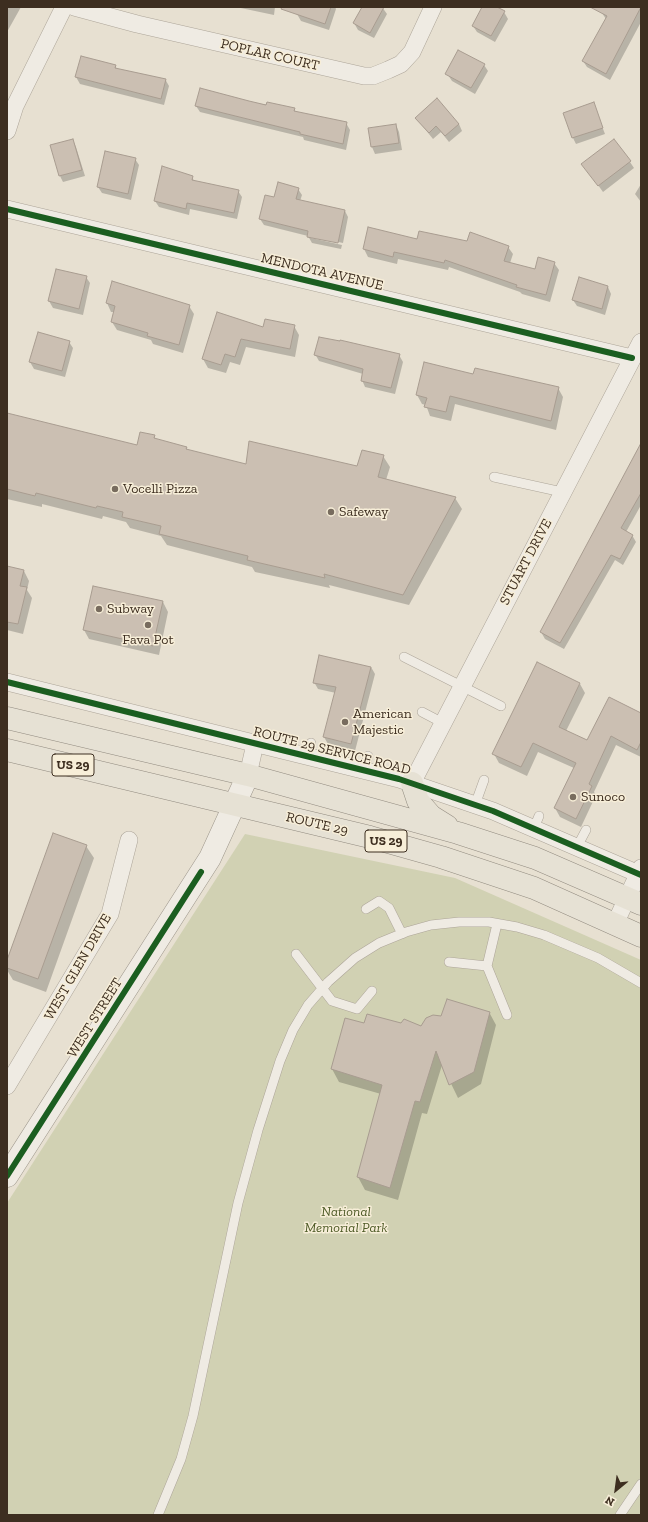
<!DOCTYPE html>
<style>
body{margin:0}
#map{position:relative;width:648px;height:1522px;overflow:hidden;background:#e7e0d1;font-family:"Zilla Slab",serif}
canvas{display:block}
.frame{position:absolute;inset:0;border:8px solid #3d2e20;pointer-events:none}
.north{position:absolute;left:596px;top:1470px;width:40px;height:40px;-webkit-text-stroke:3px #f7eed8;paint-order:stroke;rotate:209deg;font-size:11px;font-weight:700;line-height:16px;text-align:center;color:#3d2e20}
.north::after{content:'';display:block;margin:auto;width:14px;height:18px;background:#3d2e20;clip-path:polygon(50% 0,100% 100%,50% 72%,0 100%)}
</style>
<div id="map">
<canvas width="648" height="1522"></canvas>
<div class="frame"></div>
<div class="north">N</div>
</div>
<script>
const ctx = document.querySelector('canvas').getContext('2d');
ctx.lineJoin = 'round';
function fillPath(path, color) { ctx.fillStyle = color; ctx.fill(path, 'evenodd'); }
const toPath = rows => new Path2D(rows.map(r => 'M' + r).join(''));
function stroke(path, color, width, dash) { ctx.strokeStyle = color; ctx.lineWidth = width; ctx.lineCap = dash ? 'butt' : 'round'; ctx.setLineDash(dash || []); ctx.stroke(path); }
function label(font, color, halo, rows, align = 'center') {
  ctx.font = font + ' "Zilla Slab",serif'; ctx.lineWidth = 3; ctx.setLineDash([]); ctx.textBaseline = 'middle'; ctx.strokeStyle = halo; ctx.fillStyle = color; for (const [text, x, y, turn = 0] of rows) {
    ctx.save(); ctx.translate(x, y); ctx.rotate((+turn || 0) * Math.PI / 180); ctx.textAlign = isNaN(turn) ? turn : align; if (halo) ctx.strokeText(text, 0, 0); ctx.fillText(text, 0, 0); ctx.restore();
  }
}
fillPath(toPath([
 [245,834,455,878,641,960,641,1515,7,1515,7,1203]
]), '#d1d1b3');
fillPath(toPath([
 [7,7,21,7,7,32],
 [236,7,275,7,274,15],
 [299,7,335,7,336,9,329,30,301,21,297,14],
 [363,7,382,7,387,14,374,38,358,30,354,23],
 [483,7,494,7,504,12,508,19,495,42,477,32,473,26],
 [606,7,641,7,641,22,610,80,587,67,583,61,606,19,602,13],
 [484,65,488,71,475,94,452,81,448,75],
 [115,66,117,69,165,79,169,86,164,105,80,84,76,77],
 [249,102,294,109,296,112,346,123,350,130,346,150,304,140,303,137,200,112,196,106],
 [593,103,605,134,576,144,573,138],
 [416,118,459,124,462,131,449,142,441,132,433,139],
 [396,125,399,132,402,150,375,154,372,147,369,129],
 [73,140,76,147,85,176,63,182,60,176],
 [135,159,139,165,131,200,102,193,98,187],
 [630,162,634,168,603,192,583,164],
 [192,177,194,181,238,191,242,197,237,219,190,209,189,215,159,207,155,201],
 [641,184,641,202,635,194],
 [298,189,302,195,300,201,345,211,348,217,343,243,311,236,311,238,342,245,341,249,312,243,308,236,264,225,260,219,275,198],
 [369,228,418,241,508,247,513,254,510,263,536,270,554,263,559,270,550,302,522,294,520,292,449,267,448,270,398,259,397,264,368,257,364,249],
 [86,277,90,283,83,315,53,308,49,301],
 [113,282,189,306,194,314,183,353,153,344,151,340,117,330,112,322,115,312,111,312,107,303],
 [608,287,611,294,605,315,577,306,573,300],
 [217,313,264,328,294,326,299,335,295,357,246,347,240,365,230,362,226,373,208,368,203,359],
 [69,342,73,348,65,377,34,369,30,362],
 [315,354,399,355,403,362,395,394,365,387,362,380,363,374,319,361],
 [474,375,558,388,563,397,556,430,455,404,451,421,430,416,426,405,422,404,417,395],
 [7,414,138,446,154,436,156,440,186,447,188,451,246,465,358,468,383,456,390,467,386,480,455,498,462,509,409,605,329,585,330,588,255,572,252,567,167,545,161,536,130,528,126,522,103,516,102,519,42,504,42,507,7,499],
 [641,444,641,505,626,532,632,535,636,542,623,565,615,560,564,649,545,639,541,632],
 [7,567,24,571,29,581,27,590,32,598,23,634,7,630],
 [163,602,168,612,159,655,89,639,84,630],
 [371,667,375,674,355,751,328,744,324,737,336,693,318,689,314,682],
 [580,684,585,693,566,731,587,741,641,714,641,757,616,745,594,792,596,795,581,827,560,817,555,808,574,768,538,752,527,776,499,763,494,754],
 [86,846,94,858,46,992,13,980,7,970,7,963],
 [489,1012,496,1025,481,1084,458,1098,442,1065,427,1114,422,1113,398,1200,365,1190,358,1177,381,1094,339,1082,332,1069,365,1024,402,1024,422,1027,442,1017]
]), '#0003');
const building = toPath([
 [282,7,331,7,325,24,281,9,282,7],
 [362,7,384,7,370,33,353,23,362,7],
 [482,7,497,7,505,11,491,36,472,26,482,7],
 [590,7,641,7,606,74,582,61,607,16,590,7],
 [458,50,485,64,471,88,445,74,458,50],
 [81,56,116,65,115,68,166,79,161,99,75,77,81,56],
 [200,88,249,101,266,105,267,102,295,108,294,111,347,122,343,144,300,134,300,132,195,106,200,88],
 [437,98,459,124,445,136,436,126,429,133,415,118,437,98],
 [594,102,603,128,572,138,563,113,594,102],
 [396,124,399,143,371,147,368,128,396,124],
 [73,139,82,170,59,176,50,145,73,139],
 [614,139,631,161,598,186,581,164,614,139],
 [105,151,136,158,128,194,97,187,105,151],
 [162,166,193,176,192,180,239,190,234,213,187,203,186,209,154,201,162,166],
 [278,182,299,188,296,199,345,210,338,243,307,237,308,231,259,219,265,195,274,197,278,182],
 [368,227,417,239,419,231,467,241,470,232,509,246,504,261,535,269,538,257,555,262,546,295,516,287,517,285,445,260,444,263,394,252,393,257,363,249,368,227],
 [56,269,87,276,79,309,48,301,56,269],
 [579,277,608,286,602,309,572,300,579,277],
 [112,281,190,305,179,345,147,336,148,333,111,322,115,306,106,303,112,281],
 [217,312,263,327,265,319,295,325,290,349,241,339,235,357,225,354,221,365,202,359,217,312],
 [38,332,70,341,62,371,29,362,38,332],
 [319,337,340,341,340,340,400,354,391,388,361,381,363,369,314,355,319,337],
 [424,362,473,374,475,368,559,387,551,421,450,396,446,412,424,407,427,398,416,395,424,362],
 [7,413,137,445,140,432,155,435,154,438,187,447,186,449,246,464,249,441,357,466,362,450,384,455,378,477,456,497,403,595,324,574,325,578,247,560,248,556,159,534,161,526,122,517,123,512,97,506,96,508,36,493,35,496,7,489,7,413],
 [641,443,641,493,621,528,633,535,620,559,611,555,560,643,540,632,641,443],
 [7,566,24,570,20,586,27,587,18,624,7,622,7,566],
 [93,586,163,601,153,646,83,630,93,586],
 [319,655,371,667,351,744,323,737,336,687,313,683,319,655],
 [537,662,580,683,559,727,587,740,609,697,641,713,641,742,637,750,611,736,589,784,592,786,576,819,554,808,576,763,533,743,521,767,492,754,537,662],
 [53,833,87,845,38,979,7,968,7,960,53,833],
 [447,999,490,1012,474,1072,449,1085,436,1051,420,1102,415,1101,390,1188,357,1177,382,1085,331,1069,345,1018,364,1023,367,1014,401,1023,404,1019,421,1026,426,1018,433,1015,441,1016,447,999]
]);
fillPath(building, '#cbbfb2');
stroke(building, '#a89c90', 1);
const service = toPath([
 [494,477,562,492],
 [404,657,501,706],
 [422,712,443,723],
 [308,757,311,743],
 [364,770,368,756],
 [475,805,484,780],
 [534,828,539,816],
 [577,847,586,830],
 [366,909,379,901,389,908,402,934],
 [497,924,487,966,507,1015],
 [296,954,332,1001,357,1009,372,991],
 [449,962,487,966],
 [158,1515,181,1459,193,1416,238,1203,258,1130,280,1061,293,1030,308,1005,328,982,355,958,379,943,406,932,431,925,459,922,489,922,517,927,544,935,598,958,641,983],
 [620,1515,641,1484]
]);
const minor = toPath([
 [74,7,137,24,364,76,373,76,388,70,401,64,412,52,433,7],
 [7,131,15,106,64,7],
 [7,209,632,358],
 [7,682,399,779,493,811,641,875],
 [248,775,255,744],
 [412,783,641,342],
 [615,924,641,868],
 [7,1086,110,914,129,840]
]);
const secondary = toPath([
 [7,1176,210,858,248,775]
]);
const primary = toPath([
 [7,718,248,775,458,833,535,858,641,904],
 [7,750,370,837,441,857,534,888,641,936],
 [412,783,418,801,431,816,447,826]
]);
stroke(service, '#ada599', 10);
stroke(minor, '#ada599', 18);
stroke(secondary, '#9c958a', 23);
stroke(primary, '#928b80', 23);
stroke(service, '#efebe3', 9);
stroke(minor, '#efebe3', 17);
stroke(secondary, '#efebe3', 22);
stroke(primary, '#e6e1d4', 22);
stroke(toPath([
 [7,209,632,358],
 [7,682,399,779,493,811,641,875],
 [7,1176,201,872]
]), '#1b5e20', 6);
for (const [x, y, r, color] of [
 [115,489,4,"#786c5e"],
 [331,512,4,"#786c5e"],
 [99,609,4,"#786c5e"],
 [148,625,4,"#786c5e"],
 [345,722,4,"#786c5e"],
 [573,797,4,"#786c5e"]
]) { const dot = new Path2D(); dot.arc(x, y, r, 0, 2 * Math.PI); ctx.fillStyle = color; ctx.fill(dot); stroke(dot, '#f7eed8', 1.5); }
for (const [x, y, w] of [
 [73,765,42],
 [386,841,42]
]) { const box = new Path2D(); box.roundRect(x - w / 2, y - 11, w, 22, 3); ctx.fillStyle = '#f7eed8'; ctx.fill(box); stroke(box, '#3d2e20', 1); }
label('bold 13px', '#3d2e20', null, [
 ["US 29",73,765],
 ["US 29",386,841]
]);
label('14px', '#3d2e20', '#f7eed8', [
 ["POPLAR COURT",270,55,13],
 ["MENDOTA AVENUE",322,272,13],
 ["STUART DRIVE",526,562,-62],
 ["ROUTE 29 SERVICE ROAD",332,751,14],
 ["ROUTE 29",317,824,13],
 ["WEST GLEN DRIVE",78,967,-60],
 ["WEST STREET",95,1018,-58]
]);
label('14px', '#3d2e20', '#f7eed8', [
 ["Vocelli Pizza",123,489],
 ["Safeway",339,512],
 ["Subway",107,609],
 ["Fava Pot",148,640,"center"],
 ["American",353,714],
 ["Majestic",353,730],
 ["Sunoco",581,797]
], 'left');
label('italic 14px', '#4d5a26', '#f7eed8', [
 ["National",346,1212],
 ["Memorial Park",346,1228]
]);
</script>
